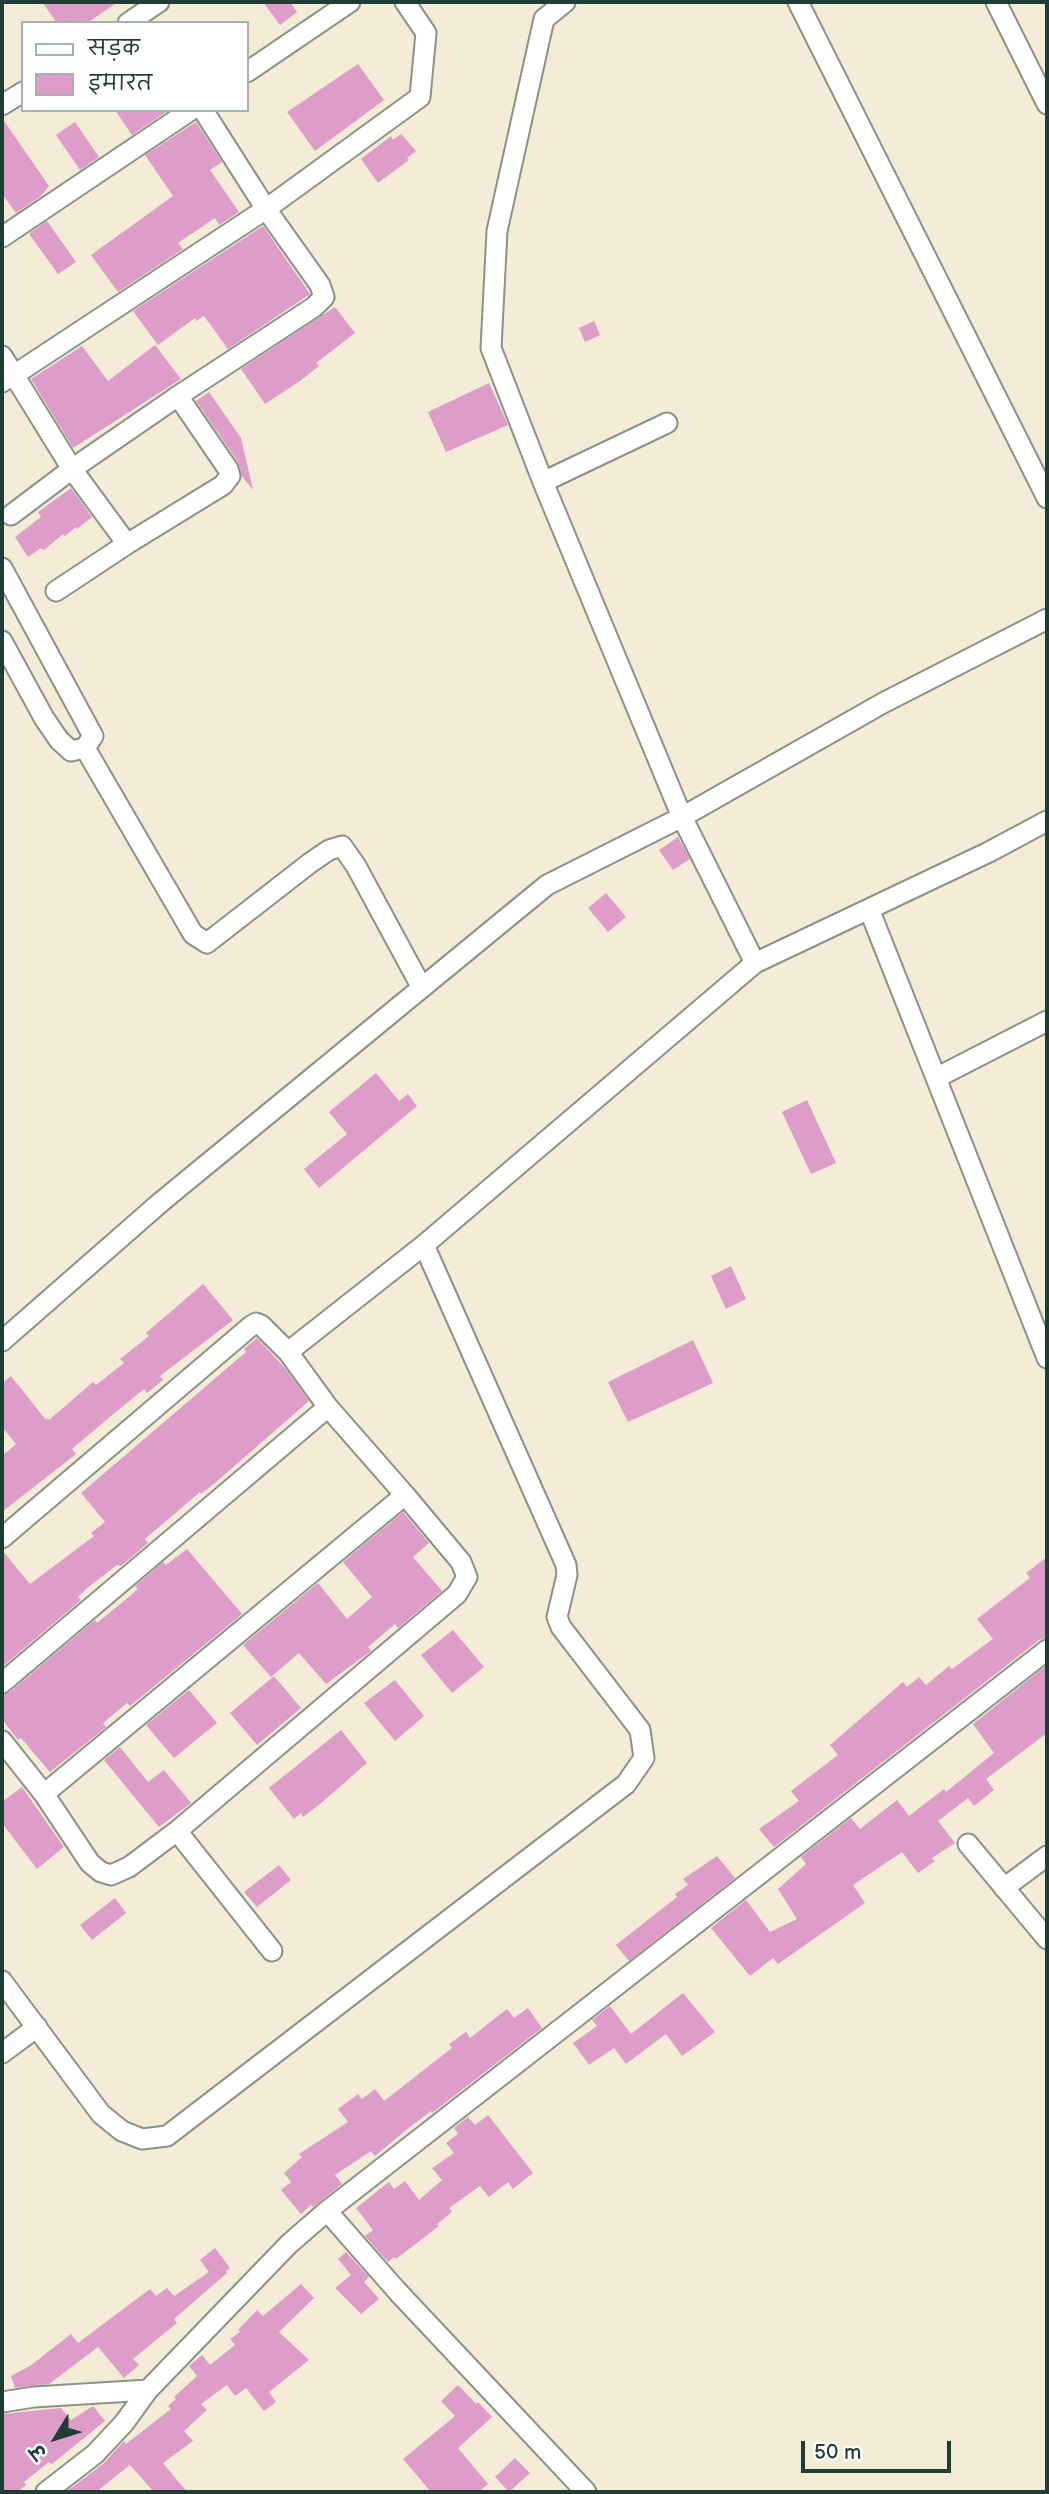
<!DOCTYPE html>
<meta charset="utf-8">
<style>
body{margin:0}
#map{position:relative;width:1049px;height:2494px;overflow:hidden;background:#f4ecd7;font-family:"Balsamiq Sans","Playpen Sans Deva",sans-serif}
canvas{display:block}
.frame{position:absolute;inset:0;border:4px solid #1f3d34;pointer-events:none}
.legend{position:absolute;left:21px;top:21px;width:228px;height:91px;box-sizing:border-box;background:#fff;border:2px solid #a5b1ae;margin:0;padding:9px 12px;list-style:none;font-size:21px;color:#1f3d34}
.legend li{display:flex;align-items:center;gap:14px;height:35px}
.legend b{width:35px;border:2px solid #a5b1ae}
.north{position:absolute;left:21px;top:2403px;width:70px;height:70px;-webkit-text-stroke:5px #fff;paint-order:stroke;rotate:232deg;font-size:19px;font-weight:700;line-height:28px;text-align:center;color:#1f3d34}
.north::after{content:'';display:block;margin:auto;width:24px;height:32px;background:#1f3d34;clip-path:polygon(50% 0,100% 100%,50% 72%,0 100%)}
.scale{position:absolute;left:801px;top:2441px;width:150px;height:32px;box-sizing:border-box;border:4px solid #1f3d34;border-top:0;padding-left:9px;font-size:21px;line-height:24px;white-space:nowrap;color:#1f3d34;-webkit-text-stroke:5px #fff;paint-order:stroke}
</style>
<div id="map">
<canvas width="1049" height="2494"></canvas>
<div class="frame"></div>
<ul class="legend">
<li><b style="height:9px;background:#fff"></b>सड़क</li>
<li><b style="height:19px;background:#de9cc9"></b>इमारत</li>
</ul>
<div class="north">उ</div>
<div class="scale">50 m</div>
</div>
<script>
const ctx = document.querySelector('canvas').getContext('2d');
ctx.lineJoin = 'round';
function fillPath(path, color) { ctx.fillStyle = color; ctx.fill(path, 'evenodd'); }
const toPath = rows => new Path2D(rows.map(r => 'M' + r).join(''));
function stroke(path, color, width, dash) { ctx.strokeStyle = color; ctx.lineWidth = width; ctx.lineCap = dash ? 'butt' : 'round'; ctx.setLineDash(dash || []); ctx.stroke(path); }
fillPath(toPath([
 [42,2,118,2,87,23,57,23],
 [263,2,290,2,297,12,280,25],
 [358,64,384,100,315,151,287,112],
 [115,110,169,110,132,135],
 [2,118,49,186,41,196,16,213,2,194],
 [75,122,99,157,80,170,56,135],
 [196,122,222,162,210,170,239,212,219,225,215,218,178,243,183,249,118,292,91,255,173,196,145,155],
 [401,134,416,151,407,158,409,160,378,183,361,159,391,136,393,140],
 [47,221,76,262,58,274,30,235,30,233],
 [263,226,310,294,228,349,204,316,196,321,195,318,158,345,133,311],
 [335,307,355,333,316,363,319,366,300,381,265,404,241,369],
 [594,321,600,335,585,342,579,328],
 [155,345,181,379,73,448,31,379,82,346,108,381],
 [489,383,508,425,446,452,428,412],
 [209,392,241,438,253,490,242,476,238,462,196,401],
 [71,488,92,517,77,529,76,527,65,536,63,534,44,550,41,548,28,557,15,537,41,517,38,512],
 [678,837,690,859,673,870,659,850],
 [606,893,626,917,608,932,588,908],
 [376,1073,399,1101,408,1094,417,1106,319,1188,304,1169,347,1134,329,1112],
 [807,1100,836,1163,811,1174,782,1112],
 [731,1266,746,1299,726,1309,711,1276],
 [203,1284,233,1320,160,1376,163,1380,147,1393,144,1389,117,1411,72,1449,76,1454,2,1512,2,1456,16,1444,2,1427,2,1383,11,1376,46,1420,48,1418,49,1420,93,1382,96,1385,124,1363,120,1359,149,1336,146,1333],
 [257,1338,285,1368,309,1401,215,1483,201,1494,200,1492,145,1539,148,1543,121,1566,117,1565,87,1588,78,1597,81,1600,2,1667,2,1550,30,1584,94,1536,91,1533,105,1522,81,1493,246,1352,244,1349],
 [693,1340,713,1383,628,1422,608,1382],
 [403,1512,429,1543,413,1557,442,1591,398,1628,395,1624,368,1647,371,1651,326,1684,299,1653,271,1677,243,1645,318,1583,347,1619,372,1597,343,1562],
 [187,1549,242,1614,130,1706,127,1703,103,1723,106,1727,50,1772,21,1738,18,1740,2,1719,2,1695,10,1692,95,1620,97,1623,124,1601,138,1589,135,1586,163,1562,166,1565],
 [1047,1557,1047,1638,1039,1640,774,1847,759,1829,799,1801,791,1791,838,1755,830,1745,903,1682,907,1687,919,1677,926,1685,949,1666,952,1669,993,1639,977,1619,1030,1578,1026,1573],
 [453,1630,484,1667,452,1693,421,1655],
 [1047,1665,1047,1733,986,1779,994,1790,974,1806,968,1798,938,1821,955,1843,932,1858,935,1861,918,1873,902,1852,853,1885,865,1903,778,1964,773,1958,750,1976,711,1928,746,1900,770,1932,797,1919,778,1889,806,1864,801,1857,851,1818,860,1829,897,1800,909,1816,944,1789,946,1792,994,1753,973,1724],
 [274,1676,301,1708,257,1745,230,1713],
 [395,1680,424,1716,395,1741,364,1703],
 [189,1690,217,1723,174,1758,146,1725],
 [341,1730,367,1763,320,1804,303,1817,301,1813,294,1819,269,1788],
 [120,1747,148,1782,164,1770,191,1803,159,1827,104,1760],
 [22,1787,64,1847,37,1869,2,1823,2,1802],
 [717,1856,735,1878,629,1961,616,1945,677,1897,675,1894,688,1885,683,1879],
 [279,1865,291,1880,257,1907,244,1892],
 [115,1898,126,1913,92,1940,80,1925],
 [683,1993,715,2032,682,2056,666,2034,626,2064,614,2048,589,2065,573,2043,597,2026,592,2020,610,2006,631,2034],
 [528,2008,542,2028,432,2113,431,2111,406,2130,375,2156,371,2151,335,2175,342,2184,313,2207,311,2205,301,2214,281,2190,291,2182,284,2173,302,2157,299,2154,348,2122,338,2109,358,2094,362,2099,375,2089,384,2101,452,2048,449,2044,466,2032,470,2038,507,2009,514,2018],
 [488,2115,533,2173,513,2189,508,2182,489,2197,480,2186,449,2208,452,2212,437,2224,439,2226,396,2259,394,2257,388,2262,365,2236,373,2230,356,2208,389,2182,394,2189,405,2181,419,2200,442,2180,432,2168,454,2153,446,2143,458,2134,454,2128,468,2117,475,2125],
 [215,2248,230,2268,226,2271,227,2273,174,2319,177,2323,133,2359,139,2365,124,2378,98,2347,49,2384,15,2388,11,2376,30,2366,71,2334,78,2343,150,2289,156,2296,167,2288,174,2296,209,2272,200,2260],
 [346,2252,369,2277,364,2282,379,2299,361,2314,335,2288,351,2275,338,2259],
 [301,2284,314,2298,279,2332,309,2360,269,2392,276,2402,264,2411,246,2388,235,2396,227,2385,201,2404,207,2410,184,2431,193,2441,163,2463,187,2492,154,2492,130,2465,96,2492,66,2492,103,2464,124,2441,126,2444,171,2409,168,2406,176,2399,174,2397,197,2376,189,2366,202,2355,210,2365,235,2345,230,2339,240,2332,238,2330,257,2310,263,2316],
 [458,2385,476,2404,478,2402,492,2417,458,2448,488,2484,478,2492,431,2492,403,2459,455,2416,441,2401],
 [93,2406,105,2421,52,2464,49,2462,24,2482,26,2485,17,2492,2,2492,2,2414,61,2408,71,2420],
 [515,2458,530,2473,509,2492,495,2477]
]), '#de9cc9');
const street = toPath([
 [565,2,544,19,497,231,491,348,543,482,682,817,755,963],
 [798,2,1047,498],
 [996,2,1047,104],
 [128,23,159,2],
 [247,72,350,2],
 [2,105,23,92],
 [2,237,191,110],
 [2,356,14,375,266,209,420,97,426,33,405,2],
 [2,382,14,375,72,469,178,396,314,307,324,297,320,285,266,209,203,110],
 [543,482,667,423],
 [11,515,72,469,127,544,56,591],
 [127,544,223,485,230,476,228,469,178,396],
 [2,568,93,736,85,748,71,751,59,740,44,718,2,641],
 [85,748,193,934,207,943,310,863,329,850,342,846,356,866,422,988],
 [869,909,1047,1358],
 [936,1078,1047,1021],
 [2,1341,161,1202,547,885,682,817,883,703,1047,619],
 [288,1352,424,1245,755,963,989,852,1047,821],
 [2,1538,251,1326,256,1323,261,1325,288,1352,328,1407],
 [2,1683,328,1407,405,1495,44,1794,90,1863,101,1872,111,1875,129,1867,177,1831,457,1594,467,1577,461,1562,405,1495],
 [2,1741,44,1794],
 [177,1831,272,1951],
 [968,1844,1047,1939],
 [1004,1888,1047,1856],
 [2,1981,101,2114,122,2131,142,2139,167,2136,626,1784,644,1758,640,1730,561,1627,557,1617,567,1575,566,1565,424,1245],
 [2,2053,37,2027],
 [327,2211,1047,1650],
 [2,2402,34,2397,148,2390,289,2244,327,2211,398,2292,586,2492],
 [46,2492,95,2454,124,2423,148,2390]
]);
stroke(street, '#8a9486', 23);
stroke(street, '#fff', 19);
</script>
